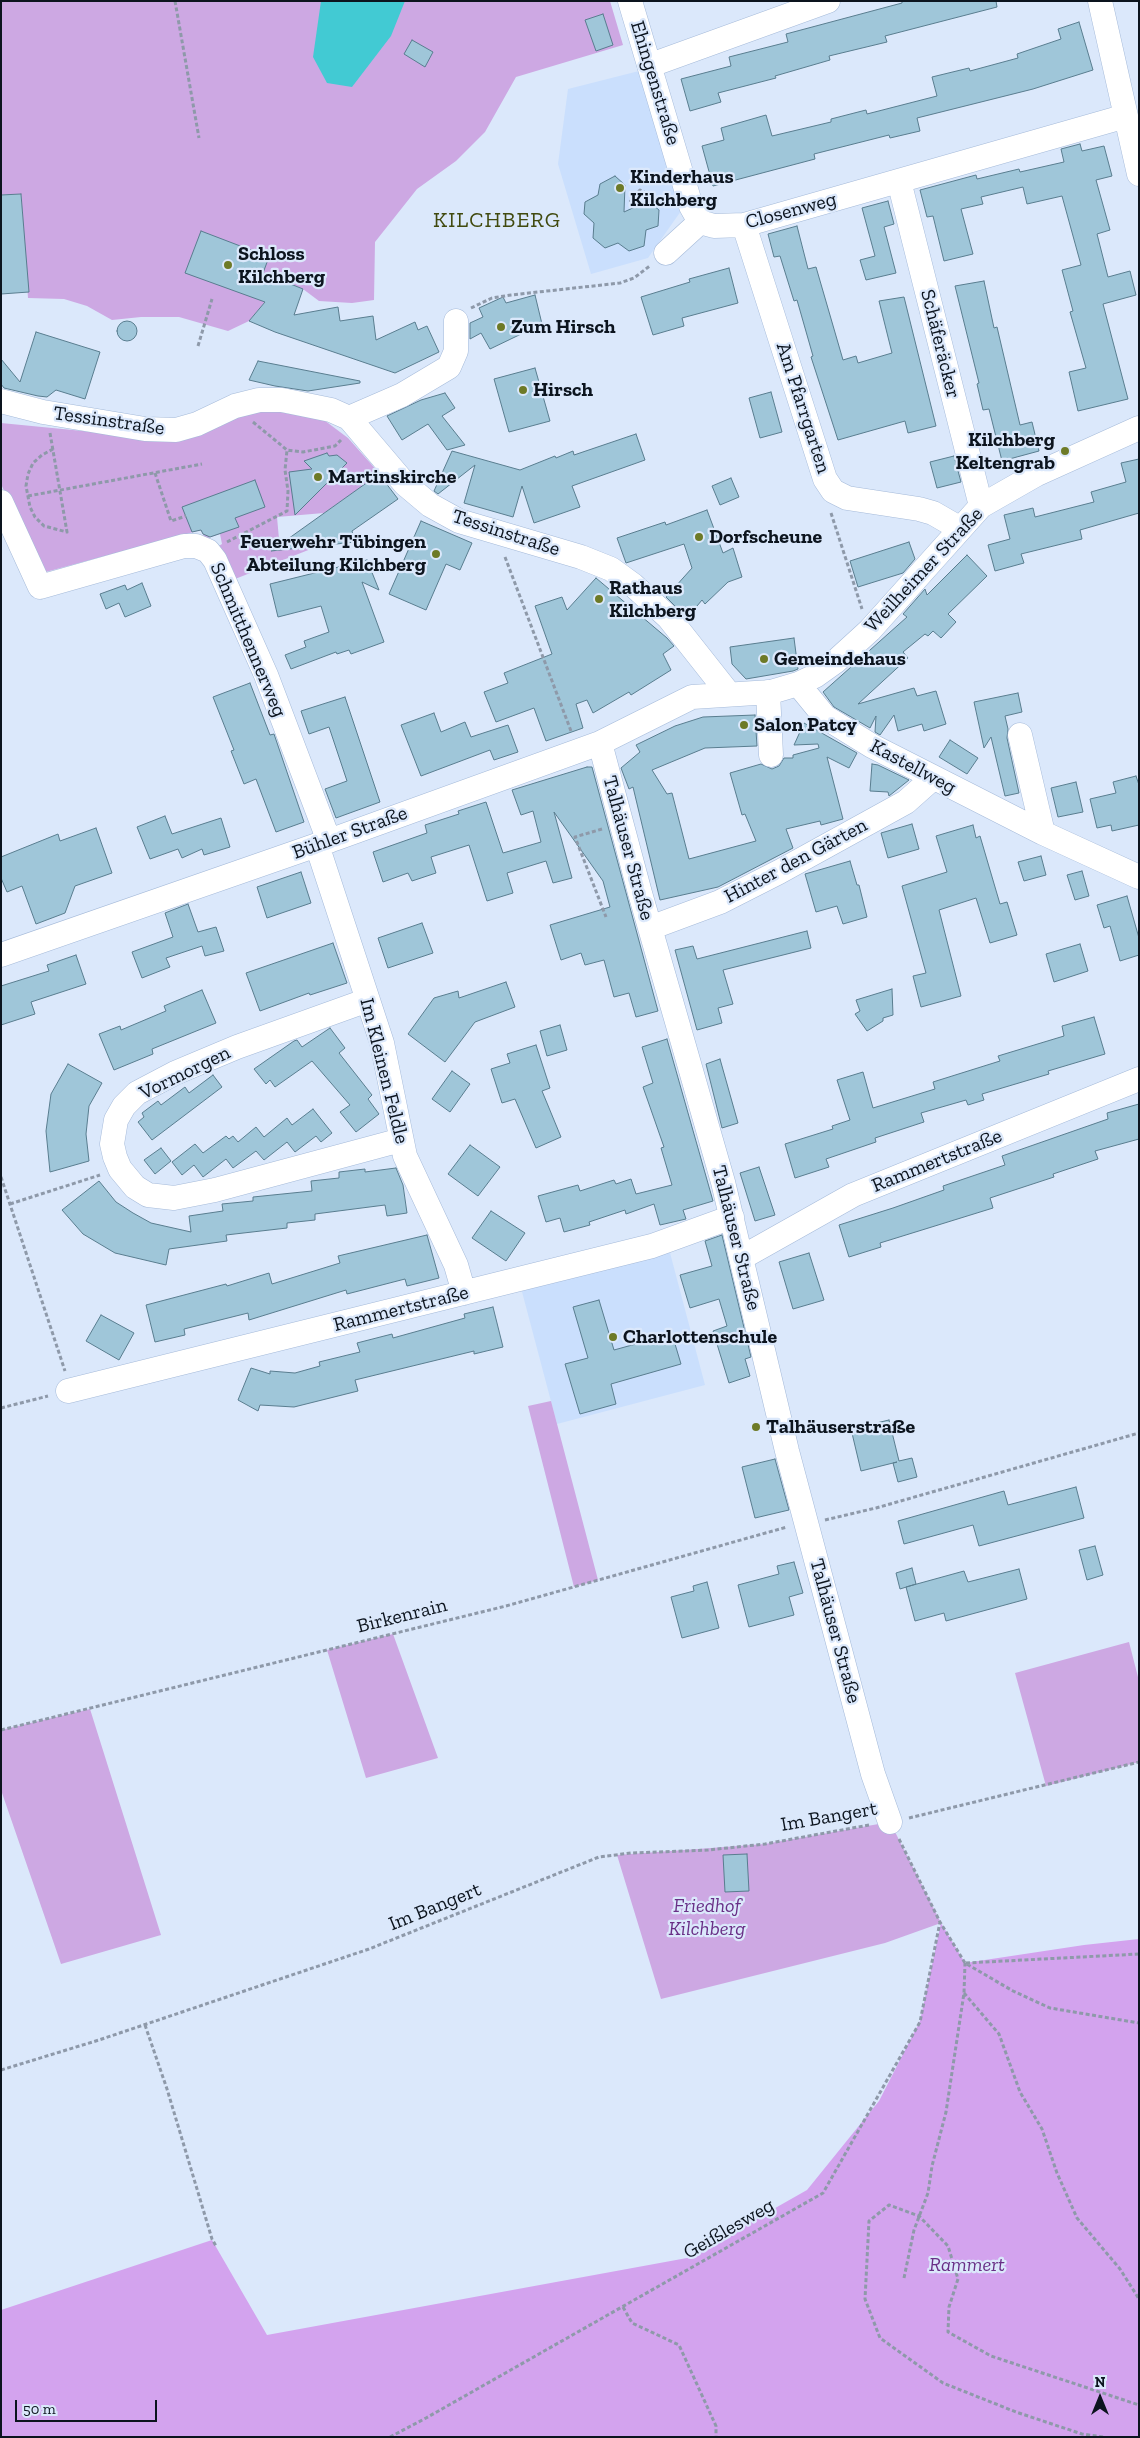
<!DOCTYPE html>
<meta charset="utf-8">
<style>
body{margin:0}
#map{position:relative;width:1140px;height:2438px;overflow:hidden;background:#dbe8fb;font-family:"Zilla Slab",serif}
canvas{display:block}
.frame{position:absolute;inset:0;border:2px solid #0c141e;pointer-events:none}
.north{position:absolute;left:1075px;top:2373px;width:50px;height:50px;-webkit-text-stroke:4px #dbe8fb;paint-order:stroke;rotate:0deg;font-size:14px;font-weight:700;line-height:20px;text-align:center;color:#0c141e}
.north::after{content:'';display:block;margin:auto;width:18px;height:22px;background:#0c141e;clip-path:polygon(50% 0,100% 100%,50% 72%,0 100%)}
.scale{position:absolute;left:15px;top:2400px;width:142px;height:22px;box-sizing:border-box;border:2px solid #0c141e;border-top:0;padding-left:6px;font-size:15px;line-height:18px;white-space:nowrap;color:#0c141e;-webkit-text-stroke:4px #dbe8fb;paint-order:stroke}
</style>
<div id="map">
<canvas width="1140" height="2438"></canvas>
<div class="frame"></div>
<div class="north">N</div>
<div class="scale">50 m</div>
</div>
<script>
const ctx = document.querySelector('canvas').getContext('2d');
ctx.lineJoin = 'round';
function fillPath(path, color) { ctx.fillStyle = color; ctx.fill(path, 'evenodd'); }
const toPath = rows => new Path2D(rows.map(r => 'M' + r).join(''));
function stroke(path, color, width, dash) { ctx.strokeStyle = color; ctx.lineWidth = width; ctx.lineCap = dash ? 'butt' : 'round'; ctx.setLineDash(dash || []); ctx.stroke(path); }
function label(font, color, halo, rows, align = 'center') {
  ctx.font = font + ' "Zilla Slab",serif'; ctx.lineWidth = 4.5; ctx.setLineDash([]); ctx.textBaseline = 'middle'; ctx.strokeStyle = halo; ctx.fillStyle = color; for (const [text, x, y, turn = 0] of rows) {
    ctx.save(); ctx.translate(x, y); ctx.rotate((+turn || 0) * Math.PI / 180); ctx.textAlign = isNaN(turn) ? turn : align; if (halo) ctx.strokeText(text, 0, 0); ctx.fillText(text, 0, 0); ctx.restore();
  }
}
fillPath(toPath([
 [639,71,681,211,648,258,591,274,558,164,568,89],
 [669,1249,705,1385,557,1424,521,1288]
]), '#cadffd');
fillPath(toPath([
 [1,1,610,1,623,45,516,77,485,132,456,161,417,189,375,242,374,300,352,303,319,301,303,289,282,281,249,321,228,331,179,317,141,317,112,320,87,306,64,299,28,298,21,194,1,195],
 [258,408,324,420,348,438,380,474,324,513,277,517,280,550,321,545,230,581,217,547,222,544,220,534,205,539,201,530,42,573,1,484,1,423,175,440,221,426,239,415],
 [551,1401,598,1580,574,1587,528,1406],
 [393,1634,438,1758,366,1778,327,1650],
 [1129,1642,1139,1681,1139,1762,1046,1786,1015,1673],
 [90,1709,161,1935,61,1964,1,1790,1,1730],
 [890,1822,941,1923,885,1943,661,1999,617,1855,765,1844]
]), '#cda8e3');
fillPath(toPath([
 [941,1923,965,1963,1084,1945,1139,1939,1139,2437,1,2437,1,2310,212,2240,267,2335,687,2258,807,2190,879,2101,920,2021]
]), '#d3a3ee');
fillPath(toPath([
 [321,1,405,1,391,36,352,87,327,83,313,57]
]), '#42cad3');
const building = toPath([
 [902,1,996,1,997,7,885,36,887,42,829,56,830,60,775,76,776,78,718,93,721,102,690,111,681,79,731,66,729,57,788,42,786,34,902,3,902,1],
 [603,14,613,45,596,51,585,20,603,14],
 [1079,22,1093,70,1033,89,917,118,920,131,890,138,889,135,814,154,815,159,713,186,702,146,724,140,721,128,766,115,772,136,831,122,831,119,866,110,867,114,937,96,932,77,969,68,970,71,1018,58,1017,54,1061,39,1058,29,1079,22],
 [412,40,433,52,425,67,404,54,412,40],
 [1080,144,1082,151,1104,146,1112,176,1096,180,1110,230,1097,234,1108,277,1130,271,1136,295,1103,304,1128,399,1078,411,1069,372,1086,368,1070,312,1073,311,1062,270,1081,265,1062,196,1027,204,1023,187,981,197,983,204,961,209,973,254,944,261,933,216,927,217,920,190,976,175,977,179,1019,169,1020,172,1064,162,1061,149,1080,144],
 [615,176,625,185,624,212,648,201,659,210,658,226,646,230,644,246,629,251,618,243,605,248,593,238,594,223,584,214,585,202,598,195,600,184,615,176],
 [21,194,29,292,1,294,1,195,21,194],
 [888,201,894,224,884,227,896,273,866,280,860,260,875,256,862,208,888,201],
 [797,226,808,269,816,267,843,360,856,356,858,363,892,353,879,301,904,297,936,426,908,433,905,421,838,440,811,357,813,356,797,300,794,301,780,256,774,257,768,234,797,226],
 [201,231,269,257,263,273,303,289,294,315,338,307,340,321,373,316,376,340,415,322,418,330,427,326,439,352,395,373,275,332,249,321,265,302,185,273,201,231],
 [729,268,738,303,682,318,684,326,653,335,641,297,690,282,689,279,729,268],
 [984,281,994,328,997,327,1020,425,1032,422,1039,451,1002,461,989,409,983,410,977,384,979,383,955,286,984,281],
 [535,295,542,324,490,349,481,333,470,339,470,323,483,317,479,308,503,297,506,303,535,295],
 '117 331a10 10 0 1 1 20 0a10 10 0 1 1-20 0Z',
 [36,332,100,352,85,399,56,390,47,397,38,396,4,388,1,384,1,359,20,382,36,332],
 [258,361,360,381,360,383,308,391,275,386,249,380,258,361],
 [535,368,550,421,509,432,494,379,535,368],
 [771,392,782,432,760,438,749,398,771,392],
 [445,393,455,408,442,416,465,445,447,450,428,424,402,440,387,416,421,400,445,393],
 [636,434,645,460,572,486,580,507,534,523,522,486,513,517,464,503,475,465,438,494,434,491,452,451,520,470,555,456,556,458,573,451,574,455,636,434],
 [327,453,329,456,337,455,347,463,295,515,289,472,312,469,304,461,327,453],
 [954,456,961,482,937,488,930,462,954,456],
 [1139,459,1139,513,1080,530,1082,539,1021,554,1024,563,995,571,988,545,1010,539,1004,515,1033,508,1035,517,1094,502,1091,492,1126,482,1121,463,1139,459],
 [379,474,398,499,352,531,355,542,271,551,379,474],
 [731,478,739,497,720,505,712,486,731,478],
 [255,480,265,507,235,518,239,527,210,537,203,534,201,530,192,532,182,507,255,480],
 [707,510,723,553,733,548,742,577,728,582,705,604,702,600,687,618,666,597,692,568,684,544,626,563,617,538,665,522,666,525,707,510],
 [421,521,472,543,460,570,446,564,426,610,389,594,421,521],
 [909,542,915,559,903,573,858,587,850,561,909,542],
 [967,555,987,576,948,614,956,622,941,638,933,631,928,636,925,634,903,652,908,658,858,704,914,688,917,696,936,691,946,724,924,731,922,724,898,731,894,715,880,735,875,732,876,716,870,728,834,707,823,692,907,617,903,614,925,589,927,595,967,555],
 [367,560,379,590,362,582,384,642,351,654,349,650,337,654,336,652,291,669,285,655,306,647,304,641,329,632,321,606,278,617,270,584,367,560],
 [596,578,667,638,674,646,663,654,671,670,631,695,629,692,593,713,587,700,576,704,583,728,546,741,534,708,496,722,484,692,508,683,504,673,552,654,535,606,562,597,567,610,596,578],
 [142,583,151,606,125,617,119,603,106,609,100,594,125,585,127,590,142,583],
 [794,638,798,669,793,671,746,679,732,664,730,647,794,638],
 [250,683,270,735,274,734,304,822,276,832,256,779,244,784,231,751,234,750,213,697,250,683],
 [1018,693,1022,712,1005,716,1008,729,1007,738,1019,793,1005,796,991,737,984,748,974,702,1018,693],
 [345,697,380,802,336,818,325,789,347,781,329,727,309,734,301,711,345,697],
 [434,713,441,732,465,722,471,737,508,725,518,752,494,760,490,750,421,776,401,725,434,713],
 [755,715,757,746,705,748,652,770,667,794,672,793,689,859,756,841,745,814,742,815,730,773,761,764,772,769,779,766,784,758,793,758,793,755,819,748,818,744,794,745,804,723,857,753,849,768,827,757,843,819,821,825,820,821,786,829,793,848,718,887,660,900,633,787,629,789,621,768,640,752,636,745,675,726,703,717,755,715],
 [950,740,978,758,967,774,939,757,950,740],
 [872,764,878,765,909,780,889,796,888,792,870,791,872,764],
 [587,767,592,767,658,1011,636,1017,629,993,614,997,604,960,585,965,581,953,561,960,550,925,610,907,603,881,554,812,572,878,553,883,546,861,507,873,513,893,487,901,469,845,431,857,436,873,412,881,408,873,383,882,373,852,427,833,425,825,459,814,458,811,486,802,503,853,541,842,533,811,521,815,512,790,587,767],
 [1136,776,1139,785,1139,825,1112,831,1111,825,1097,828,1090,799,1116,793,1113,782,1136,776],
 [1076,782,1083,812,1058,817,1051,788,1076,782],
 [165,816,172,834,221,818,230,847,204,855,202,849,182,858,178,849,150,859,137,827,165,816],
 [912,824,919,849,888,858,881,833,912,824],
 [973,825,976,838,980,836,1000,904,1007,902,1017,935,990,943,976,898,939,910,961,996,921,1007,913,976,926,973,902,886,947,872,936,836,973,825],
 [96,828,112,873,75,886,65,913,36,924,22,886,7,892,1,878,1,857,58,834,60,841,96,828],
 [1041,856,1046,875,1024,881,1018,862,1041,856],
 [850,861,857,885,859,885,867,917,843,924,837,906,816,912,805,874,850,861],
 [1082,871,1089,896,1075,900,1067,875,1082,871],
 [301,872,311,903,267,918,257,887,301,872],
 [1127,896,1139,938,1139,955,1120,961,1110,926,1104,928,1097,905,1127,896],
 [188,904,198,932,216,927,224,951,205,956,202,946,166,958,170,967,142,978,132,952,173,937,165,913,188,904],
 [422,923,433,953,388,968,378,938,422,923],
 [807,931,811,948,723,970,733,1004,718,1008,722,1023,697,1030,675,950,693,946,697,959,807,931],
 [333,943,347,983,310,995,309,993,260,1011,246,973,333,943],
 [1080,944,1088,971,1054,982,1046,954,1080,944],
 [76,955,86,984,31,1002,35,1014,1,1025,1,986,49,971,47,965,76,955],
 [506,982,515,1007,475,1022,445,1062,408,1034,434,998,458,991,459,998,506,982],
 [892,989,893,1015,883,1018,883,1021,867,1031,855,1014,860,1011,856,1000,892,989],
 [202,990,216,1023,152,1049,153,1054,114,1070,99,1034,120,1026,121,1030,166,1011,164,1006,202,990],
 [1094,1017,1105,1054,1048,1071,1049,1074,982,1094,984,1100,968,1105,966,1100,921,1113,924,1122,875,1138,876,1142,826,1159,829,1167,795,1178,785,1144,833,1129,832,1126,850,1120,837,1080,863,1072,873,1108,935,1089,933,1082,1000,1061,998,1056,1064,1036,1062,1026,1094,1017],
 [560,1025,567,1050,547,1056,540,1031,560,1025],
 [330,1028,345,1048,339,1053,372,1095,368,1099,379,1114,356,1132,340,1112,350,1105,312,1061,275,1087,270,1080,266,1084,254,1069,294,1041,297,1040,302,1047,330,1028],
 [667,1039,713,1201,683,1210,686,1219,660,1225,654,1204,626,1214,625,1210,589,1222,590,1225,564,1232,560,1218,546,1222,538,1196,578,1185,580,1191,614,1180,616,1184,631,1179,636,1194,672,1185,661,1148,664,1147,643,1087,653,1083,642,1047,667,1039],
 [536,1045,550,1088,542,1091,561,1137,536,1148,515,1099,502,1103,491,1069,510,1063,507,1054,536,1045],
 [720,1059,738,1123,722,1128,706,1064,720,1059],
 [68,1064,102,1083,89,1106,86,1134,89,1161,50,1172,46,1131,51,1094,68,1064],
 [452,1071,470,1084,450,1112,432,1099,452,1071],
 [213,1075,222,1087,152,1140,138,1122,144,1117,142,1113,158,1101,161,1105,185,1087,189,1093,213,1075],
 [1139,1104,1139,1139,1095,1151,1098,1159,1053,1174,1054,1177,990,1198,993,1208,880,1243,881,1247,849,1257,839,1225,893,1208,944,1190,943,1186,1005,1165,1002,1156,1108,1119,1107,1113,1139,1104],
 [313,1109,332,1133,321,1142,316,1136,295,1152,287,1142,264,1160,256,1151,233,1168,226,1159,203,1177,194,1165,182,1175,172,1162,195,1144,203,1153,226,1136,229,1139,233,1136,238,1142,256,1127,264,1137,287,1118,292,1125,313,1109],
 [470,1145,500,1167,478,1196,448,1174,470,1145],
 [161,1148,171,1161,155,1174,144,1160,161,1148],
 [759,1167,775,1215,755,1221,740,1173,759,1167],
 [396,1168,403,1185,407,1213,387,1216,385,1205,315,1214,315,1220,287,1223,287,1228,226,1235,227,1241,169,1249,166,1265,115,1253,83,1234,62,1210,99,1181,116,1202,133,1213,151,1223,191,1232,189,1216,223,1211,222,1204,253,1201,253,1197,312,1191,311,1181,339,1178,339,1172,365,1169,365,1172,396,1168],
 [491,1211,525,1233,506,1261,472,1238,491,1211],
 [427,1235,439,1278,407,1286,405,1279,347,1294,346,1290,249,1320,248,1313,184,1329,185,1335,155,1342,146,1305,226,1284,227,1286,269,1273,272,1284,340,1263,338,1256,427,1235],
 [722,1235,751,1357,745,1359,750,1376,729,1383,713,1331,727,1326,719,1299,690,1308,680,1275,712,1266,705,1241,722,1235],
 [809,1253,824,1300,793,1309,779,1262,809,1253],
 [599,1300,614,1350,672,1334,681,1364,611,1384,616,1404,580,1414,565,1364,588,1358,573,1307,599,1300],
 [493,1307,503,1347,474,1354,474,1351,355,1380,358,1391,294,1407,260,1405,258,1411,238,1400,251,1368,270,1374,270,1371,295,1373,320,1366,319,1362,360,1352,357,1343,392,1334,393,1338,465,1318,464,1314,493,1307],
 [101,1315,134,1333,119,1360,86,1341,101,1315],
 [889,1420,899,1461,912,1458,917,1477,898,1482,893,1463,897,1462,861,1471,851,1429,889,1420],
 [775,1459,789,1510,755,1518,742,1467,775,1459],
 [1076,1487,1084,1518,979,1546,973,1525,904,1544,898,1521,1004,1491,1008,1505,1076,1487],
 [1095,1546,1103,1575,1087,1580,1079,1550,1095,1546],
 [794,1562,803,1593,789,1597,794,1615,749,1627,738,1585,779,1574,777,1566,794,1562],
 [912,1568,916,1584,900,1589,896,1573,912,1568],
 [1019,1569,1027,1599,946,1621,944,1613,915,1621,906,1587,964,1571,968,1582,1019,1569],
 [707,1582,719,1628,682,1638,671,1597,694,1591,693,1586,707,1582],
 [747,1854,749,1891,725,1892,723,1855,747,1854]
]);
fillPath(building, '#9fc6d9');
stroke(building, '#597d8f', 1);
const minor = toPath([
 [630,1,691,206,700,222],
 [1100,1,1139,174],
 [651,65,828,1],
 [899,181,981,506],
 [700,222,714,226,744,225,1126,116],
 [744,225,825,479,833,491,847,498,919,509,933,513,959,528],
 [666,253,700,222],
 [1,401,43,412,145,429,176,430,197,424,235,406,259,400,282,400,331,410,349,418,405,484,430,505,459,521,581,557,611,569,633,585,669,618,729,694],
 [349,418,402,395,449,367,456,351,456,321],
 [1,502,40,587,184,546,196,546,208,551,215,560,266,675,329,841],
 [798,684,825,717,872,746,1043,833,1139,877],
 [768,692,771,755],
 [1020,735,1043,833],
 [600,743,640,893,723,1182,787,1451,873,1774,890,1822],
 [317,845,382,1043,405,1156,456,1265,464,1293],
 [650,928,720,902,779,872,906,802,933,778],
 [1,955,340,837,600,743,692,697,771,692,798,684,815,676,836,661,870,630,981,506,1037,474,1139,428],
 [368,1000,237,1047,175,1073,137,1093,124,1106,116,1120,112,1144,115,1157,120,1169,135,1187,148,1195,174,1198,215,1190,401,1140],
 [741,1258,853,1195,1139,1079],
 [68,1391,652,1246,732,1217]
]);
stroke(minor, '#a5bad9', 25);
stroke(toPath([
 [175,1,199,138],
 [630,202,640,190,670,206],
 [471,308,492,298,511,295,620,283,634,278,651,265],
 [198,346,212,299],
 [253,422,287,450,303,452,335,446,341,440],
 [50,433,67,532,44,526,35,517,30,507,26,486,28,474,33,463,42,455,53,449],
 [155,473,171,521,186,516],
 [28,496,202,464],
 [831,513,862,609],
 [227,542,287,511,288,491,285,470,287,450],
 [505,557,571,731],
 [602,829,575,837,606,917],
 [1,1177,65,1371],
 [10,1204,100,1175],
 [1,1408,48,1396],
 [825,1520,876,1508,1139,1433],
 [1,1730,506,1606,787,1527],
 [909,1818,1139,1762],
 [899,1839,940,1922,965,1963,1013,1991,1050,2008,1139,2023],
 [966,1963,1139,1954],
 [964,1993,999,2034,1020,2092,1042,2129,1057,2173,1077,2218,1120,2269,1139,2299],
 [145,2025,167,2089,212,2239,216,2246],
 [1,2070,99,2040,369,1949,599,1857,631,1853,708,1850,765,1844,869,1825],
 [904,2278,914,2230,928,2193,932,2166,946,2112,964,1993,965,1963],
 [623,2307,632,2323,679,2345,716,2426,716,2437],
 [390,2437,426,2418,823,2193,920,2022,940,1922],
 [1103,2437,1082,2434,1016,2412,943,2383,880,2338,865,2299,869,2221,889,2205,919,2216,948,2246,958,2279,949,2307,948,2332,991,2356,1139,2405]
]), '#8e99a9', 3, [4, 2.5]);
stroke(minor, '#fff', 24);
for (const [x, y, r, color] of [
 [620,188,5,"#6d7a27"],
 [228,265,5,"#6d7a27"],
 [501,327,5,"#6d7a27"],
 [523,390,5,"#6d7a27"],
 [1065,451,5,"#6d7a27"],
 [318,477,5,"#6d7a27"],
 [699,537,5,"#6d7a27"],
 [436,554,5,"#6d7a27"],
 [599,599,5,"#6d7a27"],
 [764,659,5,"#6d7a27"],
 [744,725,5,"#6d7a27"],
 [613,1337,5,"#6d7a27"],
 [756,1427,5,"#6d7a27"]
]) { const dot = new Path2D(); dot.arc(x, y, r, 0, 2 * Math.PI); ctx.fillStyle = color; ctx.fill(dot); stroke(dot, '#dbe8fb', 2); }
label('20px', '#0c141e', '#dbe8fb', [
 ["Ehingenstraße",655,83,73],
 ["Closenweg",791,211,-15],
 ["Schäferäcker",940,344,76],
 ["Am Pfarrgarten",803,408,72],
 ["Tessinstraße",109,421,8],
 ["Tessinstraße",506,533,18],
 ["Weilheimer Straße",924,570,-47],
 ["Schmitthennerweg",248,640,67],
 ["Kastellweg",913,767,28],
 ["Bühler Straße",350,833,-20],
 ["Talhäuser Straße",628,848,75],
 ["Hinter den Gärten",796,861,-28],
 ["Im Kleinen Feldle",384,1071,76],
 ["Vormorgen",185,1073,-26],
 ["Rammertstraße",937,1161,-22],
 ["Talhäuser Straße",736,1238,76],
 ["Rammertstraße",401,1309,-14],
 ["Birkenrain",402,1616,-14],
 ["Talhäuser Straße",835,1631,75],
 ["Im Bangert",829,1817,-10],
 ["Im Bangert",435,1907,-22],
 ["Geißlesweg",729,2229,-30]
]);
label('bold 20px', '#0c141e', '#dbe8fb', [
 ["Kinderhaus",630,177],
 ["Kilchberg",630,200],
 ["Schloss",238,254],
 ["Kilchberg",238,277],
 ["Zum Hirsch",511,327],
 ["Hirsch",533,390],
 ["Kilchberg",1055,440,"right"],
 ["Keltengrab",1055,463,"right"],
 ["Martinskirche",328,477],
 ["Dorfscheune",709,537],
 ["Feuerwehr Tübingen",426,542,"right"],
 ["Abteilung Kilchberg",426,565,"right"],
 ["Rathaus",609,588],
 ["Kilchberg",609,611],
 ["Gemeindehaus",774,659],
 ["Salon Patcy",754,725],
 ["Charlottenschule",623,1337],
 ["Talhäuserstraße",766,1427]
], 'left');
label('italic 20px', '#692f86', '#dbe8fb', [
 ["Friedhof",707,1906],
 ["Kilchberg",707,1929],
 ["Rammert",967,2265]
]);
ctx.letterSpacing = '1px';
label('22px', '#414a0f', '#dbe8fb', [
 ["KILCHBERG",497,221]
]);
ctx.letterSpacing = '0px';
</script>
